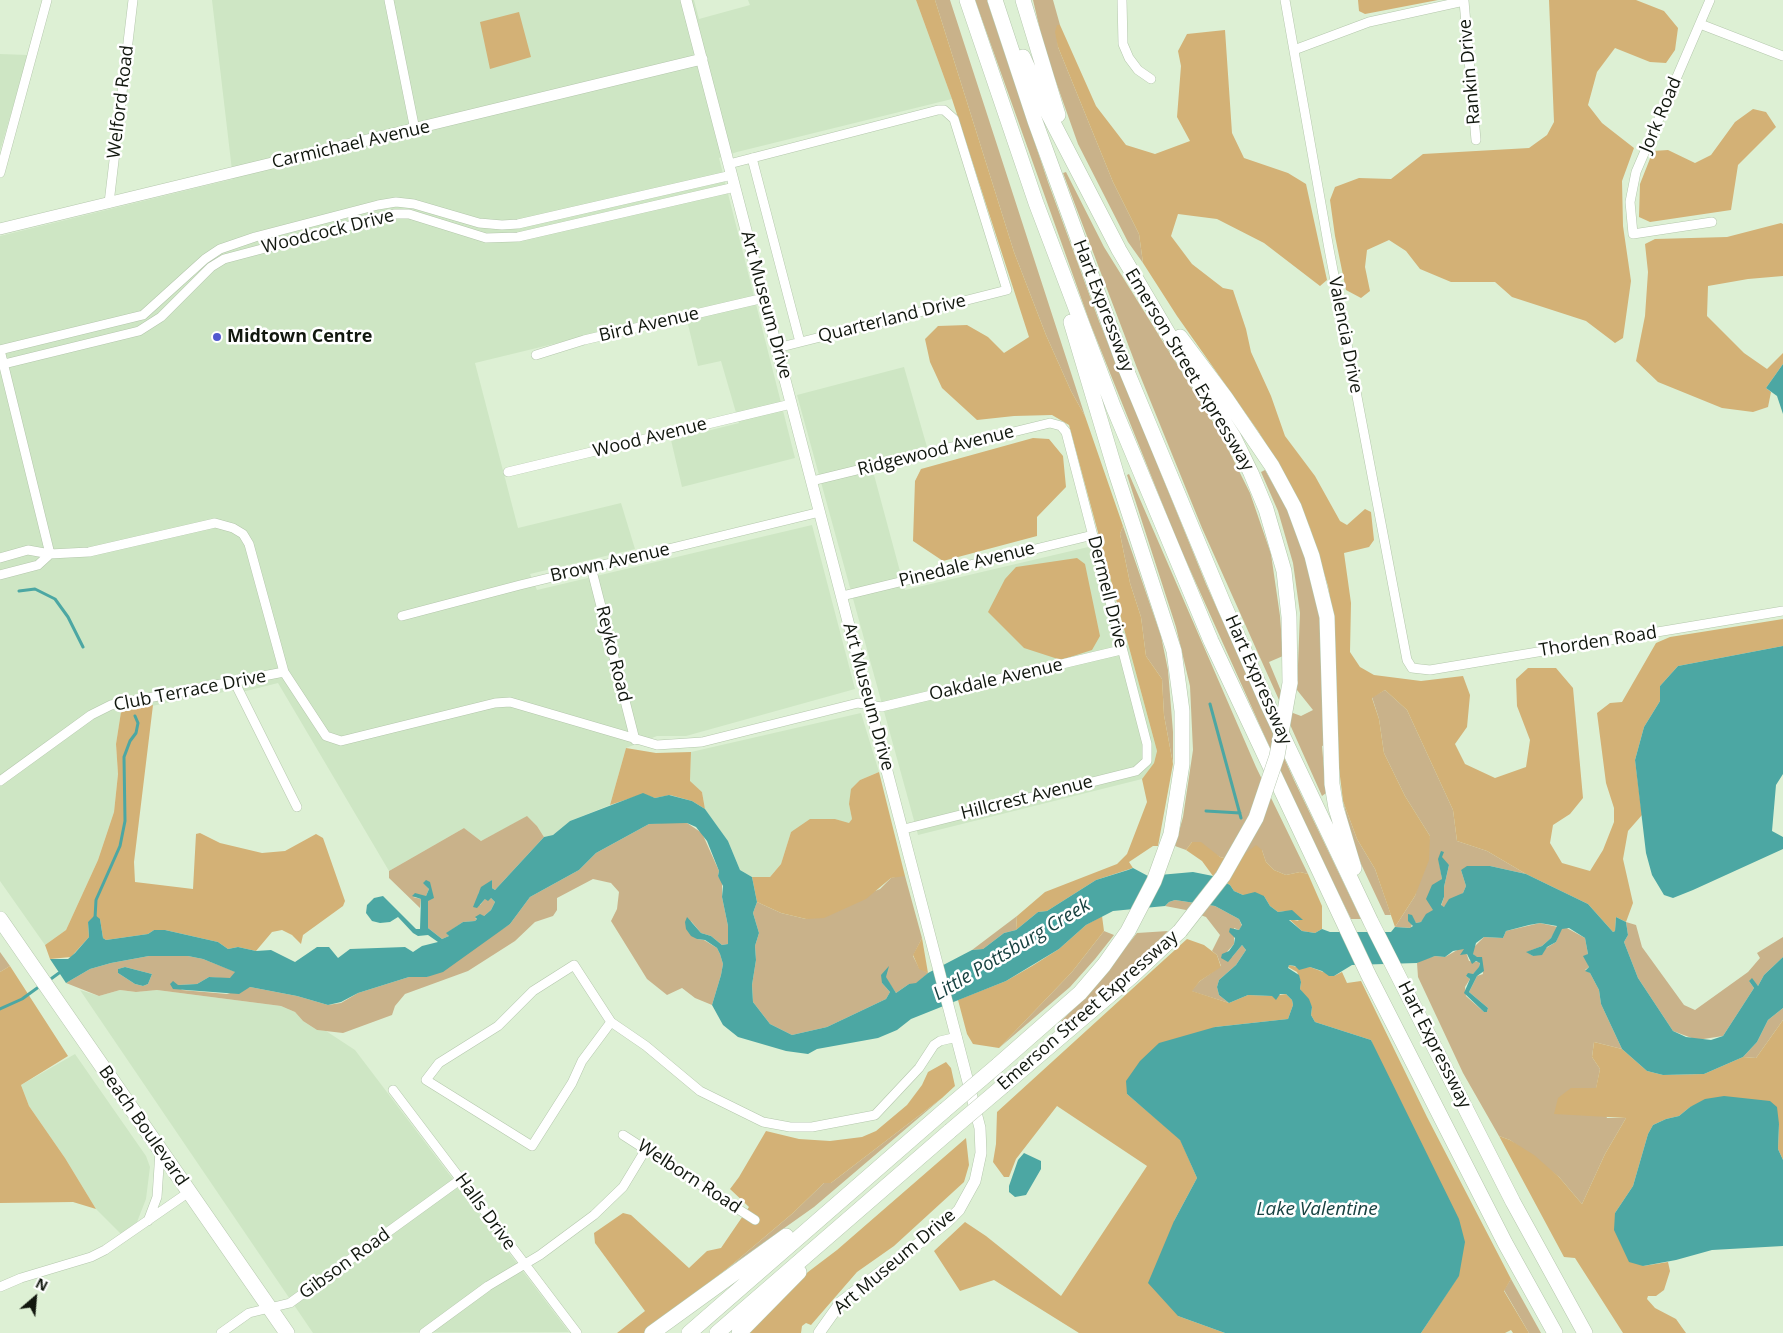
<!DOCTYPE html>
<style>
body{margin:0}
#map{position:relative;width:1783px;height:1333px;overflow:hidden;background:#ddf0d4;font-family:"Open Sans",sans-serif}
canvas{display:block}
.north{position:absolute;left:10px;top:1273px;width:50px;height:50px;-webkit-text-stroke:4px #fff;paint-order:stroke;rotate:27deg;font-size:14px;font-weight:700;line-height:20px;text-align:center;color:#11170e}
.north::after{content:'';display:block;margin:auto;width:18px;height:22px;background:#11170e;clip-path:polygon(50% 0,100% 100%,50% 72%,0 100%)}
</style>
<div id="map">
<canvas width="1783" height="1333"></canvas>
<div class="north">N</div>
</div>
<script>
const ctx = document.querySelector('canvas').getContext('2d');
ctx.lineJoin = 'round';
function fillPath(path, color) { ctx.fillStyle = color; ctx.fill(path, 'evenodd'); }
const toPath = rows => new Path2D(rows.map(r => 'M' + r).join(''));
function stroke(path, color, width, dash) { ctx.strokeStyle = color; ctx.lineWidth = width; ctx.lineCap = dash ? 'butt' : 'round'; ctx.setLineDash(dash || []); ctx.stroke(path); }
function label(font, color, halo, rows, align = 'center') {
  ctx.font = font + ' "Open Sans",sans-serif'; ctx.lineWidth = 5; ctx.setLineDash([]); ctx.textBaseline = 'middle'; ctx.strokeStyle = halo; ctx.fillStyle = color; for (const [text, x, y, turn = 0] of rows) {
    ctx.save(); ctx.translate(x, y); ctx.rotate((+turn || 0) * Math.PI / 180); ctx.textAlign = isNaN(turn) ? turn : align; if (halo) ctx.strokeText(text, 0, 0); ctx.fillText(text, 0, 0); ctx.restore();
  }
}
fillPath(toPath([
 [212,0,694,0,699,19,750,5,748,0,916,0,952,99,737,152,719,158,795,458,682,487,671,440,739,423,721,361,698,366,685,312,475,363,518,528,621,503,635,549,530,574,537,590,812,525,855,689,686,736,657,736,626,748,610,805,570,821,553,835,544,837,537,826,527,817,481,841,464,828,389,871,278,683,246,691,229,691,121,712,116,744,118,774,114,812,98,860,66,930,45,945,0,881,0,236,233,179],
 [0,54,28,55,0,151],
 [904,367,927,447,870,460,905,590,1101,544,1157,751,1154,763,1142,779,918,835,797,395],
 [861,713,879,772,860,780,849,804,852,819,849,824,835,819,791,832,781,864,770,877,752,877,740,870,728,841,705,809,702,792,690,782,691,752],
 [80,990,99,996,120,990,136,992,157,990,281,1006,295,1012,303,1021,317,1030,326,1031,355,1050,569,1332,313,1333],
 [75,1054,146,1156,150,1167,146,1199,137,1222,121,1234,96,1209,65,1158,29,1106,21,1085]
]), '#cee6c4');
fillPath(toPath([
 [935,0,950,0,1085,416,1071,391,1046,335,1014,252],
 [975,0,987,0,1048,182,1099,321,1206,584,1294,780,1361,919,1351,919,1300,815,1178,543,1090,323],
 [1033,0,1053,0,1060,25,1057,25,1058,47,1113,182,1139,234,1143,263,1128,242,1078,144,1045,51],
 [1066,172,1104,247,1221,435,1250,493,1271,554,1280,616,1283,656,1269,662,1286,703,1293,713,1301,716,1313,710,1297,690,1300,613,1293,563,1278,511,1261,472,1265,470,1278,493,1282,492,1319,598,1325,745,1322,746,1326,793,1322,796,1202,528,1137,368,1063,173],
 [1129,474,1256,767,1308,874,1300,872,1286,875,1274,870,1266,862,1262,850,1236,861,1220,857,1192,842,1186,850,1175,846,1183,817,1193,750,1190,686,1176,627,1127,475],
 [1123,526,1161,636,1168,670,1173,732,1173,764,1164,715,1162,679,1146,656,1141,617,1130,583,1120,534],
 [1385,690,1407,710,1453,810,1457,841,1487,851,1526,874,1490,866,1461,870,1466,886,1463,893,1444,907,1441,906,1444,897,1444,887,1449,865,1439,861,1442,879,1434,910,1421,922,1416,923,1413,919,1411,928,1395,927,1415,896,1430,836,1405,796,1384,753,1379,719,1372,697],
 [1343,801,1357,839,1375,869,1391,915,1385,915,1361,864,1352,840],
 [527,816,537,826,544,837,495,890,492,888,492,880,479,892,477,900,480,905,485,899,491,898,495,902,491,910,484,916,475,918,477,919,475,921,463,922,447,933,449,936,442,939,428,928,427,907,430,882,424,883,429,889,426,896,413,897,421,899,420,908,389,878,389,871,464,828,481,841],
 [674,822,687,823,702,833,719,871,718,876,722,881,722,897,728,926,728,944,722,945,711,936,701,933,691,921,697,939,704,940,717,948,720,954,723,964,721,975,712,1005,695,998,682,988,667,995,647,979,611,921,617,909,619,892,611,883,593,879,557,898,557,910,553,916,535,922,515,941,468,971,405,994,395,1006,392,1015,343,1033,317,1030,303,1021,295,1012,281,1006,157,990,136,992,120,990,99,996,66,983,90,969,111,963,149,956,188,956,203,959,236,972,231,979,209,977,197,984,178,985,182,990,227,994,250,987,297,996,328,1005,341,1003,358,993,409,977,427,977,510,924,530,897,579,870,596,853,649,824],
 [125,967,152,974,148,984,143,986,135,984,118,973,118,969],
 [899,876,905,876,922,938,913,956,919,968,928,973,916,984,909,984,896,993,885,977,890,968,882,983,890,992,886,999,827,1027,792,1035,770,1024,753,1002,752,985,756,960,755,946,759,933,753,913,757,902,781,913,806,919,880,889,891,878],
 [1175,900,1215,906,1239,919,1242,926,1239,930,1234,928,1234,944,1226,953,1232,957,1242,945,1246,950,1236,965,1219,980,1217,987,1219,995,1229,1003,1191,991,1200,981,1221,966,1217,955,1212,951,1220,935,1206,917,1186,910,1165,906,1169,902],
 [1017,916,1016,930,1004,933,983,949,972,950],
 [1626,922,1636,925,1642,947,1684,1005,1695,1010,1748,972,1760,958,1757,953,1783,937,1783,957,1764,975,1758,986,1749,981,1754,988,1723,1036,1697,1040,1673,1031,1638,978,1624,942,1628,935],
 [1540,923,1558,927,1551,938,1542,946,1527,952,1533,956,1556,942,1561,929,1565,927,1585,938,1588,954,1586,959,1589,967,1585,970,1590,973,1599,990,1601,1004,1622,1049,1594,1042,1592,1057,1600,1069,1596,1089,1607,1118,1626,1118,1605,1154,1582,1204,1559,1177,1510,1140,1499,1136,1463,1073,1418,977,1417,963,1422,960,1435,956,1445,957,1459,949,1465,949,1469,961,1480,962,1479,968,1472,975,1466,976,1470,979,1465,987,1466,996,1484,1012,1487,1012,1488,1008,1469,992,1477,976,1483,974,1482,964,1473,954,1472,949,1484,937,1503,938,1506,931],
 [1104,931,1114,935,1095,959,1070,987,999,1048,1072,972],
 [1168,931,1142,957,1064,1024,1061,1021,1087,996,1137,933],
 [0,952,10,966,0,972],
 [1783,1008,1783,1020,1756,1058,1743,1057,1757,1042,1768,1020],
 [942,1098,814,1207,728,1268,793,1213,824,1183,831,1183],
 [1511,1279,1541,1333,1529,1333,1504,1290]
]), '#c9b28a');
fillPath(toPath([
 [916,0,935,0,1014,252,1046,335,1071,391,1085,416,1123,526,1120,534,1130,583,1141,617,1146,656,1162,679,1164,715,1173,764,1158,846,1153,846,1129,862,1133,868,1096,880,1047,911,1038,912,1016,930,1017,916,1045,892,1117,864,1127,854,1147,802,1142,779,1154,763,1157,751,1069,425,1052,415,1014,416,977,420,942,388,930,362,925,339,938,326,967,325,988,337,1004,353,1029,337,952,99],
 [1358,0,1438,0,1365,14,1359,11],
 [1549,0,1636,0,1664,11,1678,28,1675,50,1666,63,1650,62,1615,48,1597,72,1588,105,1602,123,1634,148,1622,181,1623,226,1631,281,1623,338,1615,343,1586,321,1512,297,1495,282,1451,282,1420,269,1406,251,1389,240,1367,250,1365,267,1370,291,1361,298,1346,290,1335,236,1330,200,1335,187,1359,178,1391,179,1423,154,1529,148,1547,135,1554,122],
 [519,12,531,57,490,69,480,22],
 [1057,25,1060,25,1096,106,1126,145,1155,154,1190,141,1177,117,1181,66,1178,51,1187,34,1225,30,1232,133,1244,158,1288,173,1306,184,1327,280,1320,286,1264,243,1217,219,1178,214,1171,236,1192,264,1223,288,1233,290,1246,329,1251,352,1271,396,1285,436,1315,476,1340,521,1347,525,1365,509,1371,512,1374,540,1369,547,1344,553,1351,603,1350,652,1360,667,1374,675,1421,681,1463,676,1470,695,1467,727,1455,744,1465,764,1495,778,1526,767,1530,740,1517,706,1516,679,1528,668,1556,668,1573,688,1583,798,1570,814,1553,825,1550,843,1562,863,1590,871,1603,850,1614,822,1614,808,1606,783,1597,713,1610,703,1622,702,1656,643,1670,637,1783,619,1783,646,1678,666,1660,686,1660,701,1644,727,1635,760,1642,815,1628,831,1623,859,1633,903,1626,922,1616,917,1615,931,1613,932,1588,904,1526,874,1487,851,1457,841,1453,810,1407,710,1385,690,1372,698,1379,719,1384,753,1405,796,1430,836,1429,860,1415,896,1395,927,1375,869,1357,839,1343,801,1337,752,1333,615,1328,586,1310,528,1281,468,1258,431,1177,316,1143,263,1139,234,1113,182,1058,47,1055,32],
 [1753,109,1766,112,1776,127,1738,165,1731,210,1650,222,1639,217,1640,184,1653,151,1668,150,1695,163,1711,155,1735,122],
 [1781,223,1783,224,1783,276,1748,279,1708,286,1707,316,1744,353,1767,369,1783,353,1783,364,1766,388,1771,392,1768,407,1753,412,1722,408,1658,382,1636,361,1645,316,1648,272,1645,244,1655,239,1727,237],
 [1033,438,1049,439,1063,456,1066,487,1037,517,1037,536,943,561,913,541,915,481,921,469],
 [1077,558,1085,564,1100,636,1092,650,1061,660,1024,648,988,612,1005,579,1016,567],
 [153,705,134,862,135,882,193,889,196,834,200,833,220,843,262,853,285,851,316,834,323,838,345,901,343,906,303,935,301,944,292,935,282,930,272,932,256,951,238,947,228,949,218,942,165,930,154,930,148,934,106,940,103,938,100,919,88,922,89,937,71,957,50,959,45,945,66,930,98,860,114,812,118,774,116,744,121,712],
 [626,748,656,753,691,752,690,781,702,792,705,809,692,801,670,795,655,798,643,794,610,805],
 [879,772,905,876,891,878,866,899,824,918,806,919,781,913,757,902,752,877,770,877,781,864,791,832,810,819,835,819,849,823,852,819,849,804,851,789,860,780],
 [1192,842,1201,842,1220,857,1236,861,1256,845,1262,850,1266,862,1274,870,1286,875,1300,872,1308,874,1322,906,1322,929,1315,933,1302,931,1289,919,1299,921,1285,911,1278,912,1270,906,1264,896,1243,895,1234,891,1230,885,1213,876,1202,861,1186,850],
 [1102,916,1104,931,1072,972,999,1048,973,1044,967,1034,958,1000,1006,981,1032,966,1059,949,1086,925],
 [922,938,928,973,919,969,913,955],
 [1187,939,1204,945,1217,955,1221,967,1200,981,1192,991,1229,1003,1248,995,1272,996,1286,994,1292,1000,1293,1005,1288,1019,1215,1027,1127,1094,1180,1139,1197,1178,1174,1221,1178,1316,1225,1333,1079,1333,994,1280,960,1291,934,1251,965,1222,986,1236,1061,1296,1147,1166,1057,1106,1016,1159,1009,1177,1004,1177,993,1162,996,1144,997,1112],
 [1289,965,1301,968,1310,967,1334,976,1342,972,1347,983,1361,981,1427,1117,1511,1279,1504,1291,1529,1333,1513,1333,1511,1330,1505,1333,1421,1333,1459,1275,1371,1040,1315,1022,1311,1015,1312,1007,1300,989,1301,982,1297,972,1288,967],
 [10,966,68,1056,21,1085,29,1106,65,1158,96,1209,73,1202,0,1203,0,972],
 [1783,1020,1783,1160,1778,1149,1779,1124,1762,1101,1740,1099,1690,1107,1679,1116,1666,1119,1653,1125,1648,1134,1633,1186,1615,1213,1643,1266,1668,1262,1670,1271,1664,1290,1656,1296,1648,1296,1647,1299,1655,1308,1676,1319,1686,1333,1623,1333,1575,1258,1564,1257,1499,1136,1510,1140,1534,1155,1559,1177,1582,1204,1605,1154,1626,1118,1554,1114,1558,1098,1571,1088,1596,1088,1600,1069,1592,1057,1594,1042,1622,1049,1647,1071,1663,1075,1704,1074,1743,1057,1756,1058],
 [946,1062,951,1068,955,1086,942,1098,831,1183,824,1183,793,1213,728,1268,644,1333,617,1333,645,1311,595,1243,594,1233,623,1213,631,1215,689,1268,707,1251,721,1248,749,1207,730,1189,739,1177,766,1131,799,1139,830,1141,862,1137,876,1131,907,1105,922,1085,928,1072],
 [966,1138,969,1165,964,1182,894,1246,857,1272,811,1325,806,1323,802,1326,801,1333,746,1333,764,1312,808,1272,837,1250]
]), '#d3b176');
fillPath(toPath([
 [1783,364,1783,414,1777,396,1766,388],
 [1783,646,1783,774,1776,785,1772,831,1783,837,1783,849,1693,890,1673,898,1664,895,1652,875,1646,853,1635,760,1644,727,1660,701,1660,686,1678,666],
 [643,793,655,798,669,795,692,801,705,809,728,841,740,870,752,877,757,902,753,913,759,933,755,946,756,960,752,985,753,1002,770,1024,792,1035,827,1027,886,999,890,992,882,983,881,975,889,966,886,977,896,993,909,984,916,983,928,973,972,950,983,949,1004,933,1016,930,1038,912,1047,911,1096,880,1128,870,1133,868,1148,876,1193,872,1213,876,1230,885,1234,891,1243,895,1255,892,1264,896,1270,906,1278,912,1292,910,1303,920,1289,920,1302,931,1315,933,1322,929,1330,932,1391,932,1395,927,1410,928,1413,926,1408,921,1408,914,1412,915,1416,923,1421,922,1426,914,1433,910,1426,899,1432,885,1442,879,1438,859,1441,851,1444,852,1442,857,1449,865,1444,887,1444,897,1441,905,1444,907,1449,899,1463,893,1466,886,1461,870,1467,866,1490,866,1526,874,1588,904,1613,932,1615,931,1616,917,1626,922,1628,935,1624,942,1638,978,1673,1031,1686,1037,1711,1040,1723,1036,1754,988,1749,981,1752,978,1758,986,1764,975,1783,957,1783,1008,1768,1020,1757,1042,1743,1057,1704,1074,1663,1075,1647,1071,1622,1049,1601,1004,1599,990,1590,973,1585,971,1589,967,1583,956,1588,954,1585,938,1569,928,1562,929,1556,942,1547,947,1542,955,1533,956,1526,952,1542,946,1551,938,1557,926,1540,923,1529,925,1506,931,1503,938,1484,937,1476,943,1473,954,1477,957,1482,957,1484,971,1477,976,1469,992,1488,1008,1487,1012,1484,1012,1464,993,1470,979,1466,976,1468,973,1473,974,1479,967,1480,963,1476,961,1472,964,1467,954,1460,955,1464,949,1453,951,1445,957,1435,956,1417,963,1352,965,1334,976,1329,976,1322,971,1310,967,1299,970,1295,966,1289,965,1288,968,1299,975,1301,982,1300,989,1309,999,1312,1007,1311,1015,1315,1022,1371,1040,1459,1219,1465,1242,1459,1276,1421,1333,1225,1333,1178,1316,1148,1283,1174,1221,1197,1178,1180,1140,1127,1094,1126,1081,1140,1061,1159,1043,1215,1027,1288,1019,1293,1005,1292,1000,1286,994,1280,994,1276,1000,1272,996,1248,995,1229,1003,1219,995,1217,987,1219,980,1236,965,1246,950,1242,945,1228,962,1221,958,1222,954,1229,951,1234,944,1235,938,1229,932,1230,928,1239,930,1242,925,1239,919,1215,906,1175,900,1169,902,1165,906,1113,911,1086,925,1059,949,1006,981,911,1019,897,1030,878,1038,817,1049,808,1054,786,1051,738,1037,723,1025,712,1005,721,975,723,964,720,954,717,948,705,940,697,939,691,936,686,929,685,922,687,917,701,933,711,936,722,945,728,944,728,926,722,897,723,886,718,876,719,871,707,841,696,827,687,823,649,824,596,853,579,870,530,897,510,924,443,972,427,977,409,977,358,993,341,1002,328,1005,297,996,250,987,239,994,173,989,170,984,173,981,178,985,197,984,209,977,230,978,235,972,203,959,188,956,149,956,111,963,90,969,66,983,50,959,68,959,75,953,89,937,88,922,95,915,100,919,103,938,106,940,148,934,154,930,165,930,218,942,228,949,238,947,256,951,271,950,295,962,317,947,329,947,338,958,350,949,405,947,413,952,422,946,438,942,428,935,418,936,413,933,398,917,390,922,380,923,372,921,366,913,367,905,374,898,383,896,416,929,420,929,421,899,412,896,415,893,426,896,429,889,423,883,426,880,430,882,434,898,428,901,428,928,442,939,449,936,446,933,463,922,475,921,477,919,475,917,480,914,484,916,491,910,495,902,491,898,488,901,485,899,477,908,473,907,481,887,492,880,492,888,495,890,544,837,553,835,570,821],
 [125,967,152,974,148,984,143,986,135,984,118,973,118,969],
 [1724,1096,1770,1101,1777,1107,1779,1124,1778,1149,1783,1160,1783,1246,1712,1250,1676,1260,1643,1266,1629,1262,1614,1230,1615,1213,1633,1186,1648,1134,1653,1125,1666,1119,1679,1116,1690,1107,1705,1099],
 [1024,1153,1041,1161,1041,1169,1026,1195,1015,1197,1009,1192,1009,1186,1018,1160]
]), '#4ca7a3');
stroke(toPath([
 [19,591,35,589,55,599,68,617,83,647],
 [1210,704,1241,818],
 [1206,811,1240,813],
 [95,918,96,900,120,846,125,821,124,757,130,741,136,733,138,723,135,716],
 [48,981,59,973],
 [0,1009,22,999,40,986]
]), '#4ca7a3', 3);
const street = toPath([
 [389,0,415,130],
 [1122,0,1123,44,1129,58,1138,70,1151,79],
 [1285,0,1329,249,1407,660,1412,668,1430,670,1783,611],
 [1710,0,1636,172,1630,202,1633,234,1712,222],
 [1700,24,1783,56],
 [1294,50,1369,22,1464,1,1476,140],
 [752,158,800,342],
 [729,164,938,110,944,110,954,119,1007,290,777,348],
 [0,173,47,0],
 [109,203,133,0],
 [0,350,143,315,205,259,220,249,255,237,378,205,396,202,414,204,479,223,502,225,518,224,732,175],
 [0,350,50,554],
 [536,355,584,340,764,298],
 [4,364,139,331,161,317,211,267,224,259,394,214,409,214,486,238,518,237,735,187],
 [508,472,791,404],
 [812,481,1050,423,1061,426,1066,432,1147,744,1147,761,1136,771,904,829],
 [0,558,28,550,50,554,89,552,215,523,233,528,243,534,249,544,284,672,326,736,341,741,495,703,510,702,657,745,702,742,858,703,881,707,1121,650],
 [591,567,635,740],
 [0,575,38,565,50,554],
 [842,596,1093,535],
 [402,616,520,585,820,512],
 [235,683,297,807],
 [0,781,91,715,111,705,284,672],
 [611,1022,582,1061,572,1083,532,1146,426,1080,439,1063,498,1026,533,991,574,965,611,1022,646,1046,700,1091,763,1122,790,1127,812,1127,875,1115,919,1068,934,1045,940,1041,957,1037],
 [393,1090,577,1333],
 [623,1135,755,1220],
 [148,1221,157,1197,160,1151],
 [0,1287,21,1278,91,1257,105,1250,189,1192],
 [221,1333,249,1313,290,1303,461,1179],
 [424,1333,488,1286,540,1255,594,1215,623,1187,646,1149]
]);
const secondary = toPath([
 [686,0,980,1128,981,1153,975,1181,959,1210,947,1222,841,1302,819,1333],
 [0,229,702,59]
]);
const highway = toPath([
 [967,0,1036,203,1113,406,1211,641,1368,974,1505,1243,1555,1333],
 [995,0,1035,121,1123,362,1224,605,1268,705,1371,922,1513,1202,1585,1333],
 [1023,0,1058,115],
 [1023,57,1049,115,1119,250,1185,362,1233,436,1251,473,1266,509,1284,571,1289,617,1290,683],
 [1180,337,1225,397,1272,466,1294,507,1312,556,1327,617,1332,784,1336,808,1354,868],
 [0,919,287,1333],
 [998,1065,1080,993,1104,965,1128,931,1154,881,1171,834,1182,764,1182,711,1174,651,1117,476,1071,322],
 [1003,1086,1131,977,1180,931],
 [652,1333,786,1236],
 [689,1333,945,1110],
 [717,1333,950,1131],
 [739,1333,799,1272]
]);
stroke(street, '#b4c7ac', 10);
stroke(secondary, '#b4c7ac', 12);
stroke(highway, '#b4c7ac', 16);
stroke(street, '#fff', 9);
stroke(secondary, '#fff', 11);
stroke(highway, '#fff', 15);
const highwayBridge = toPath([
 [1180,931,1223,876,1256,818,1277,756,1290,683],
 [945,1110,998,1065],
 [950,1131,1003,1086]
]);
stroke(highwayBridge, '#b4c7ac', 16, []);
stroke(highwayBridge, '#fff', 15);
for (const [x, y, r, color] of [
 [217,337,5,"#5059cf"]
]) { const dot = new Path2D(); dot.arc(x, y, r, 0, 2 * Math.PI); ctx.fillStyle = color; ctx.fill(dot); stroke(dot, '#fff', 2); }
label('18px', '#11170e', '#fff', [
 ["Rankin Drive",1470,72,-95],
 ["Welford Road",121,102,-83],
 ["Jork Road",1661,115,-67],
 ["Carmichael Avenue",351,145,-13],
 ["Woodcock Drive",328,232,-14],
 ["Art Museum Drive",766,305,75],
 ["Hart Expressway",1103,306,69],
 ["Quarterland Drive",892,319,-14],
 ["Bird Avenue",649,325,-13],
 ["Valencia Drive",1345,335,79],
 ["Emerson Street Expressway",1189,370,59],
 ["Wood Avenue",650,438,-14],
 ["Ridgewood Avenue",936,451,-14],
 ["Brown Avenue",610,563,-13],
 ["Pinedale Avenue",967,565,-14],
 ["Dermell Drive",1107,592,76],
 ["Thorden Road",1598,642,-9],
 ["Reyko Road",613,654,76],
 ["Oakdale Avenue",996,680,-13],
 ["Hart Expressway",1258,680,66],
 ["Club Terrace Drive",190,691,-11],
 ["Art Museum Drive",868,697,75],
 ["Hillcrest Avenue",1027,798,-14],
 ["Emerson Street Expressway",1088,1011,-41],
 ["Hart Expressway",1434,1045,63],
 ["Beach Boulevard",143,1126,55],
 ["Welborn Road",689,1177,33],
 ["Halls Drive",485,1212,54],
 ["Art Museum Drive",895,1262,-40],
 ["Gibson Road",345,1264,-36]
]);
label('bold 18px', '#11170e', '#fff', [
 ["Midtown Centre",227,337]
], 'left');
label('italic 19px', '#184241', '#fff', [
 ["Little Pottsburg Creek",1012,950,-31],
 ["Lake Valentine",1317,1210]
]);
</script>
